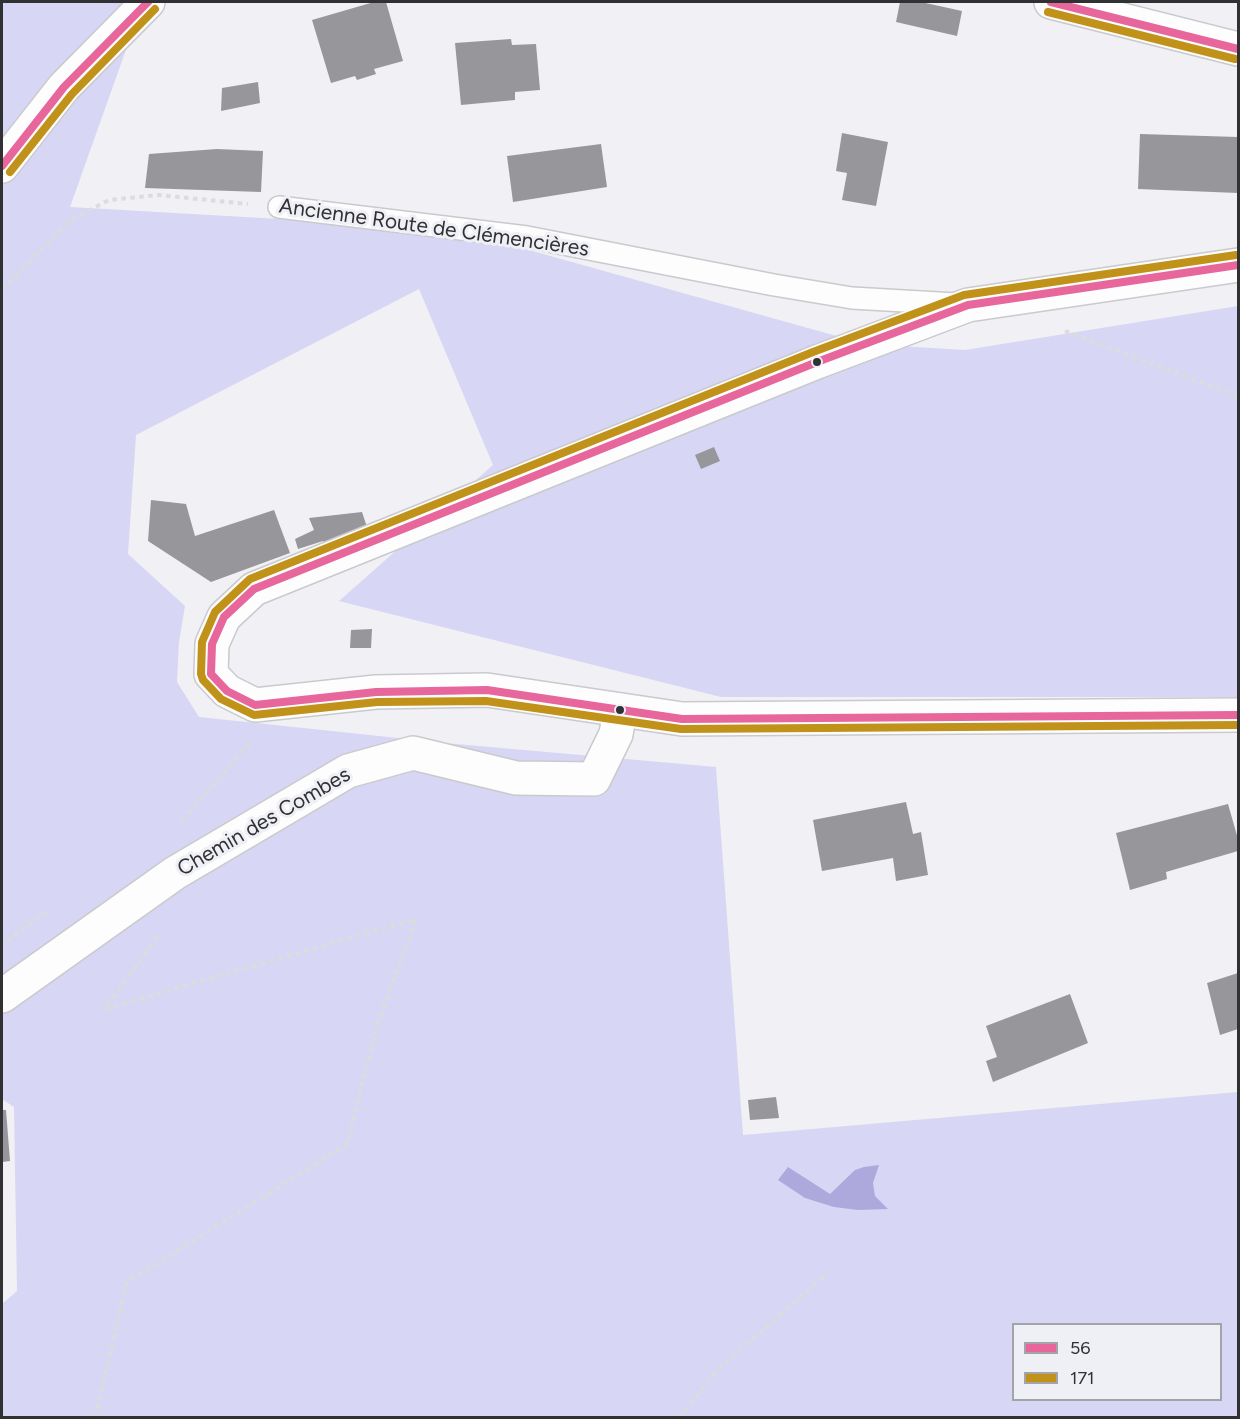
<!DOCTYPE html>
<meta charset="utf-8">
<style>
body{margin:0}
#map{position:relative;width:1240px;height:1419px;overflow:hidden;background:#f0f0f5;font-family:Figtree,sans-serif}
canvas{display:block}
.frame{position:absolute;inset:0;border:3px solid #313134;pointer-events:none}
.legend{position:absolute;left:1012px;top:1323px;width:210px;height:78px;box-sizing:border-box;background:#efeff6;border:2px solid #a3a3a8;margin:0;padding:8px 10px;list-style:none;font-size:18px;color:#313134}
.legend li{display:flex;align-items:center;gap:12px;height:30px}
.legend b{width:30px;border:2px solid #a3a3a8}
</style>
<div id="map">
<canvas width="1240" height="1419"></canvas>
<div class="frame"></div>
<ul class="legend">
<li><b style="height:8px;background:#e7679c"></b>56</li>
<li><b style="height:8px;background:#c0921a"></b>171</li>
</ul>
</div>
<script>
const ctx = document.querySelector('canvas').getContext('2d');
ctx.lineJoin = 'round';
function fillPath(path, color) { ctx.fillStyle = color; ctx.fill(path, 'evenodd'); }
const toPath = rows => new Path2D(rows.map(r => 'M' + r).join(''));
function stroke(path, color, width, dash) { ctx.strokeStyle = color; ctx.lineWidth = width; ctx.lineCap = dash ? 'butt' : 'round'; ctx.setLineDash(dash || []); ctx.stroke(path); }
function label(font, color, halo, rows, align = 'center') {
  ctx.font = font + ' Figtree,sans-serif'; ctx.lineWidth = 6; ctx.setLineDash([]); ctx.textBaseline = 'middle'; ctx.strokeStyle = halo; ctx.fillStyle = color; for (const [text, x, y, turn = 0] of rows) {
    ctx.save(); ctx.translate(x, y); ctx.rotate((+turn || 0) * Math.PI / 180); ctx.textAlign = isNaN(turn) ? turn : align; if (halo) ctx.strokeText(text, 0, 0); ctx.fillText(text, 0, 0); ctx.restore();
  }
}
fillPath(toPath([
 [2,2,143,2,70,207,454,229,865,344,965,350,1238,306,1238,697,721,697,339,601,493,465,419,289,136,435,128,554,185,606,179,642,177,682,199,717,445,743,716,767,743,1135,1238,1092,1238,1417,2,1418,2,1304,17,1291,14,1107,2,1099],
 [1014,1324,1220,1324,1220,1400,1014,1400]
]), '#d7d6f4');
fillPath(toPath([
 [879,1165,873,1183,875,1196,888,1209,858,1210,834,1207,805,1198,778,1180,788,1167,830,1194,855,1170,864,1167]
]), '#ada9dc');
fillPath(toPath([
 [374,2,386,2,403,61,374,69,376,74,357,80,355,76,331,83,312,20],
 [900,2,921,2,962,11,957,36,896,22],
 [511,39,512,45,536,44,540,90,515,92,515,100,461,105,455,43],
 [258,82,260,103,221,111,222,88],
 [842,133,888,142,876,206,842,200,847,173,836,171],
 [1140,134,1238,137,1238,193,1138,189],
 [601,144,607,187,513,202,507,156],
 [217,149,263,151,261,192,145,188,149,154],
 [714,447,720,461,701,469,695,455],
 [151,500,186,504,195,536,274,510,290,553,211,582,148,541],
 [362,512,368,530,326,547,323,541,298,549,295,539,314,530,309,518],
 [372,629,371,648,350,648,351,630],
 [906,802,913,834,921,832,928,875,896,881,893,858,822,871,813,820],
 [1228,804,1238,839,1238,851,1166,872,1167,879,1130,890,1116,833],
 [1238,973,1238,1029,1220,1035,1207,983],
 [1070,994,1088,1043,993,1082,986,1061,997,1057,986,1026],
 [776,1097,779,1118,750,1120,748,1100],
 [2,1110,6,1110,10,1161,2,1162]
]), '#97979b');
const service = toPath([
 [279,207,527,237,774,285,852,298,956,304]
]);
const minor = toPath([
 [2,996,175,873,348,771,413,753,516,778,594,779,616,734,620,710]
]);
const tertiary = toPath([
 [1051,2,1238,49],
 [2,166,64,87,148,2],
 [1238,265,968,305,817,362,254,589,224,617,212,644,211,674,227,691,255,705,376,692,487,690,682,719,1238,715]
]);
stroke(service, '#cacacd', 24);
stroke(minor, '#cacacd', 36);
stroke(tertiary, '#cacacd', 36);
stroke(toPath([
 [2,289,72,219,109,200,159,195,248,204],
 [1065,331,1238,396],
 [182,821,250,743],
 [7,941,25,926,49,911],
 [95,1418,127,1282,347,1144,377,1026,416,919,105,1009,159,935],
 [679,1418,719,1368,828,1273]
]), '#dcdcdd', 4, [4.5, 4.5]);
stroke(service, '#fdfdfe', 21);
stroke(minor, '#fdfdfe', 33);
stroke(tertiary, '#fdfdfe', 33);
stroke(toPath([
 [1051,2,1238,49],
 [2,166,64,87,148,2],
 [1238,265,968,305,817,362,254,589,224,617,212,644,211,674,227,691,255,705,376,692,487,690,682,719,1238,715]
]), '#e7679c', 8);
stroke(toPath([
 [1048,12,1235,59],
 [10,172,72,94,155,9],
 [1236,255,964,295,813,352,250,579,215,612,202,642,201,674,203,680,221,699,254,715,377,702,486,701,681,729,1238,725]
]), '#c0921a', 8);
for (const [x, y, r, color] of [
 [817,362,5,"#313134"],
 [620,710,5,"#313134"]
]) { const dot = new Path2D(); dot.arc(x, y, r, 0, 2 * Math.PI); ctx.fillStyle = color; ctx.fill(dot); stroke(dot, '#efeff6', 2); }
label('21px', '#313134', '#efeff6', [
 ["Ancienne Route de Clémencières",434,228,8],
 ["Chemin des Combes",264,822,-30]
]);
</script>
